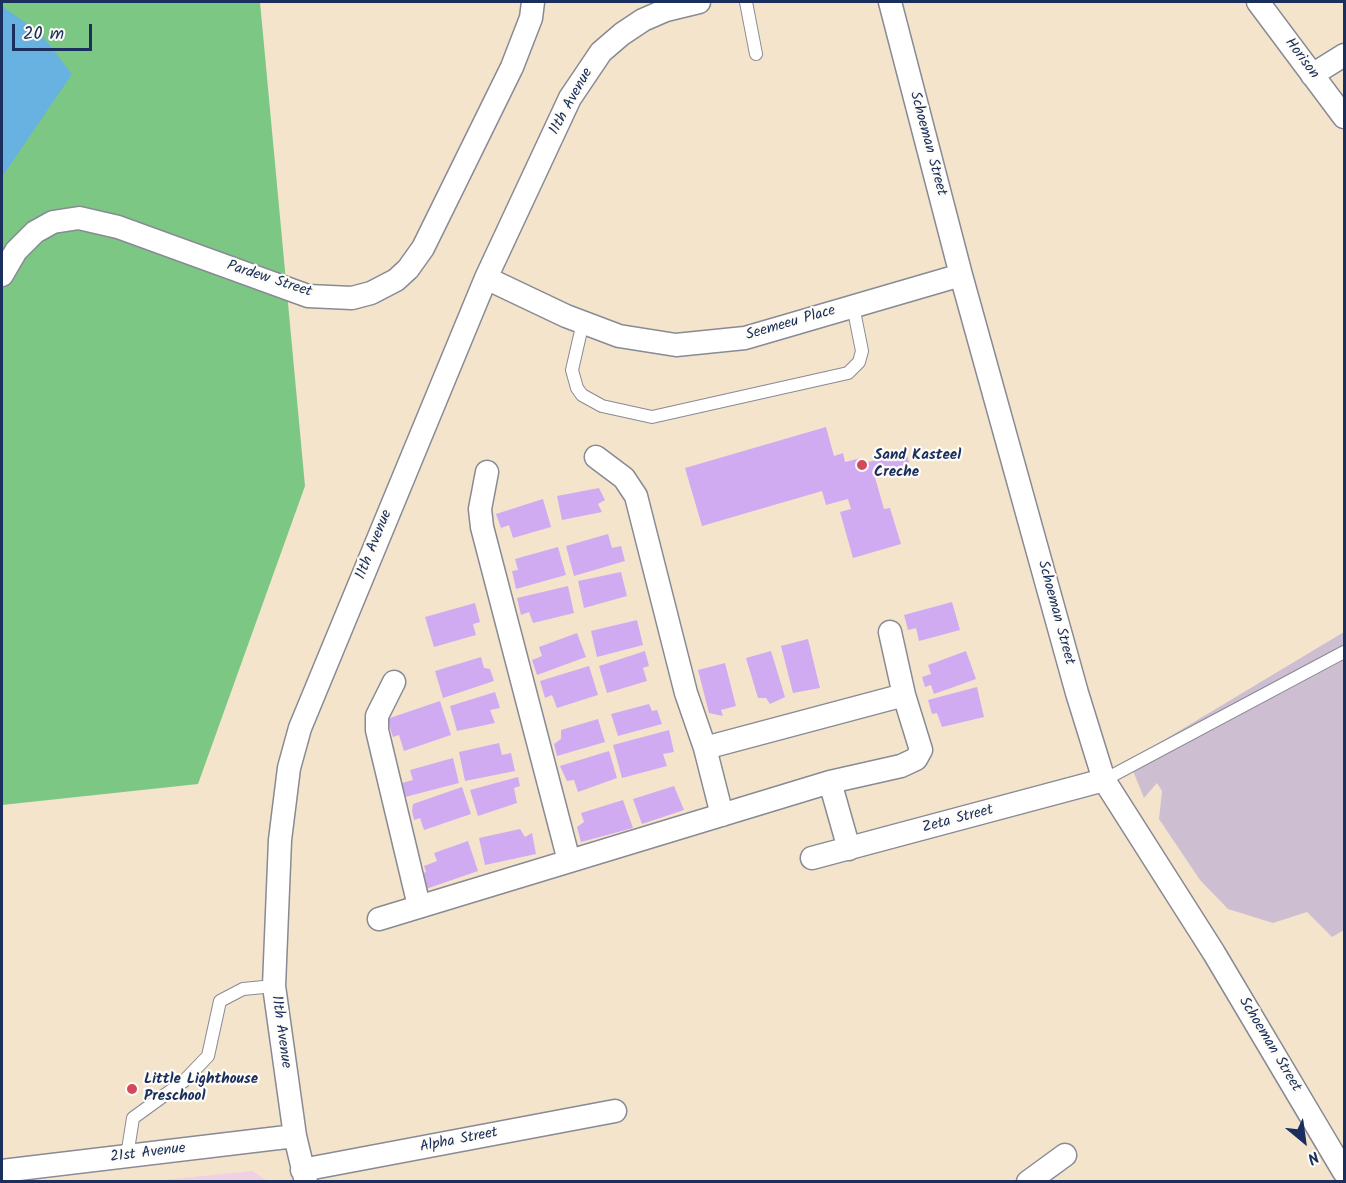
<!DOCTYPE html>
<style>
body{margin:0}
#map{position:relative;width:1346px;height:1183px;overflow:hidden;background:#f4e4cb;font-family:Kalam,sans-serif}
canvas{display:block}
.frame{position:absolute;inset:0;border:3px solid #1b2f5e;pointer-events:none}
.north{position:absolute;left:1274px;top:1111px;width:60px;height:60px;-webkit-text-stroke:4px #fdfcf7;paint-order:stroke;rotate:151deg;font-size:16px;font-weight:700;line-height:24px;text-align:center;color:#1b2f5e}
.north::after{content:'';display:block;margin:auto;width:21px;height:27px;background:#1b2f5e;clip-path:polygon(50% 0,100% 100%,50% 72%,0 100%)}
.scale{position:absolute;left:12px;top:24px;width:80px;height:27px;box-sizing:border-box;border:3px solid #1b2f5e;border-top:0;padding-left:8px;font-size:18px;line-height:21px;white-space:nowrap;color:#1b2f5e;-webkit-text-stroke:4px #fdfcf7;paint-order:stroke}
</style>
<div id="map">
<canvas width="1346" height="1183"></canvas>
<div class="frame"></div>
<div class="north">N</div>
<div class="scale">20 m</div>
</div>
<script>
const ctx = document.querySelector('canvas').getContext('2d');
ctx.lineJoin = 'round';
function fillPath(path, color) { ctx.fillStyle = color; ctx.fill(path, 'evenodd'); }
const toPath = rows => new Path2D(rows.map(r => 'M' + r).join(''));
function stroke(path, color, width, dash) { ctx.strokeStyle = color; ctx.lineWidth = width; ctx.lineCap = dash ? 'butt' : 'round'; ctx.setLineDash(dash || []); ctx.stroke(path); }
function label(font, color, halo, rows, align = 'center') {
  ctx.font = font + ' Kalam,sans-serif'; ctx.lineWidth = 4.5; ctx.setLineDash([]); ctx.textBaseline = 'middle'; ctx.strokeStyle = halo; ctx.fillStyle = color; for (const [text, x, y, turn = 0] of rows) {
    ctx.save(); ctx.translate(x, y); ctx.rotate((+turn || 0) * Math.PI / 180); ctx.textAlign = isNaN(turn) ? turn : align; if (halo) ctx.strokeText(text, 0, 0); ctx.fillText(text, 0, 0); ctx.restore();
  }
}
fillPath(toPath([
 [252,1171,268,1181,153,1181,154,1181]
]), '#f1d0e3');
fillPath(toPath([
 [1344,632,1344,930,1332,937,1307,912,1273,923,1228,909,1200,880,1159,819,1162,791,1157,783,1144,798,1129,761]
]), '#cebed1');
fillPath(toPath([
 [2,2,260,2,305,486,198,784,2,805]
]), '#7dc784');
fillPath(toPath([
 [2,6,41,34,72,74,2,177]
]), '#67b2e0');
fillPath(toPath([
 [826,427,834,456,843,453,845,462,861,458,862,464,906,451,909,463,874,474,884,509,890,508,901,544,853,558,840,512,851,509,848,499,826,505,822,491,702,526,685,468],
 [599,488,605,500,598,504,602,512,562,520,557,496],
 [543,499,551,527,513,538,509,525,501,528,496,514],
 [608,534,612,548,621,546,625,561,574,576,566,546],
 [558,547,566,575,516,589,512,571,518,570,515,559],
 [621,572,627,596,584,608,578,581],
 [568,586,574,613,533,623,529,612,521,615,517,598],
 [952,602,960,630,919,641,916,628,908,630,904,615],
 [475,603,480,622,473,624,476,635,434,647,425,617],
 [637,620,643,645,597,657,591,631],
 [577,633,586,657,537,675,532,660,542,656,539,647],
 [808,639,820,688,793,693,781,646],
 [645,651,649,666,643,668,647,681,607,693,599,666],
 [771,651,785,697,770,704,766,698,758,698,746,658],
 [966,651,976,679,934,694,931,685,925,687,922,677,931,674,928,665],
 [481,657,484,668,490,669,494,681,443,698,435,671],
 [725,663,736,706,721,710,723,716,709,713,698,670],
 [589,666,598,695,557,708,552,695,545,698,540,681],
 [977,687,984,717,942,727,937,713,932,714,928,700],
 [495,692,500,708,490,710,495,723,457,731,450,706],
 [440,701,451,735,404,751,399,735,393,737,387,719],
 [649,704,652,711,657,710,662,724,618,736,611,714],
 [598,719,605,742,557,756,554,744,561,739,561,730],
 [669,730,674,752,663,754,667,766,622,778,613,745],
 [499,743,502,755,511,753,515,771,465,781,459,752],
 [609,751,617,778,578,792,574,780,567,781,560,766],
 [453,758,459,783,405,797,402,783,413,780,410,770],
 [518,777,520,786,514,788,517,803,478,816,470,790],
 [674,786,684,810,642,824,633,799],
 [462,787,471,814,424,830,420,818,414,820,412,811,413,804],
 [623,800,633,828,581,842,577,827,584,822,581,813],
 [520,829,525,837,532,833,536,854,485,865,479,838],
 [468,841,478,871,423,890,418,875,426,872,424,866,437,861,434,853]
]), '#d1abf2');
const lane = toPath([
 [746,2,756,54],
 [583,322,572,370,577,388,582,395,602,406,652,417,848,373,859,362,862,351,853,306],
 [1104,780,1344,652],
 [127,1156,133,1118,184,1081,208,1056,220,1001,243,989,274,986]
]);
const street = toPath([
 [890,2,961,275,1077,693,1104,780,1214,953,1344,1172],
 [1258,2,1344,117],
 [1312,75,1344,55],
 [2,275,16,251,35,232,53,222,79,218,118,227,308,296,352,298,371,293,396,280,408,269,423,248,512,67,531,18,533,2],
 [486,278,566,316,619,336,676,345,745,338,961,275],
 [596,457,624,478,636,496,686,693,705,748,722,815],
 [487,472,480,509,482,527,569,861],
 [890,632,904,695],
 [394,682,377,716,377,730,419,906],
 [830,782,849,849],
 [812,858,1104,780],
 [379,919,830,782,901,766,916,759,921,750,904,695,705,748],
 [302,1170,615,1111],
 [2,1171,295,1136],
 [306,1182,295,1136,274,986,280,840,289,768,300,728,486,278,570,98,601,52,622,34,643,20,666,10,699,2],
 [1028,1182,1065,1155]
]);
stroke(lane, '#888a94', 14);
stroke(street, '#888a94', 25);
stroke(lane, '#fff', 12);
stroke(street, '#fff', 22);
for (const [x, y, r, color] of [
 [862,465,6,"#d1495b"],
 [132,1089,6,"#d1495b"]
]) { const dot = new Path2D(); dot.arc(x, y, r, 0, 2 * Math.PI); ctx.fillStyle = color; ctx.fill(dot); stroke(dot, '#fdfcf7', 2); }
label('15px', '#1b2f5e', '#fdfcf7', [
 ["Horison",1301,59,53],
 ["11th Avenue",572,102,-61],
 ["Schoeman Street",927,144,75],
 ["Pardew Street",269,280,18],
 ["Seemeeu Place",791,324,-16],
 ["11th Avenue",375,545,-68],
 ["Schoeman Street",1055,613,75],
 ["Zeta Street",958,820,-15],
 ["11th Avenue",280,1032,82],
 ["Schoeman Street",1269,1045,59],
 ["Alpha Street",459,1141,-11],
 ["21st Avenue",148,1154,-7]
]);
label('bold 15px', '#1b2f5e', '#fdfcf7', [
 ["Sand Kasteel",874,456],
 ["Creche",874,473],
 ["Little Lighthouse",144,1080],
 ["Preschool",144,1097]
], 'left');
</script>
